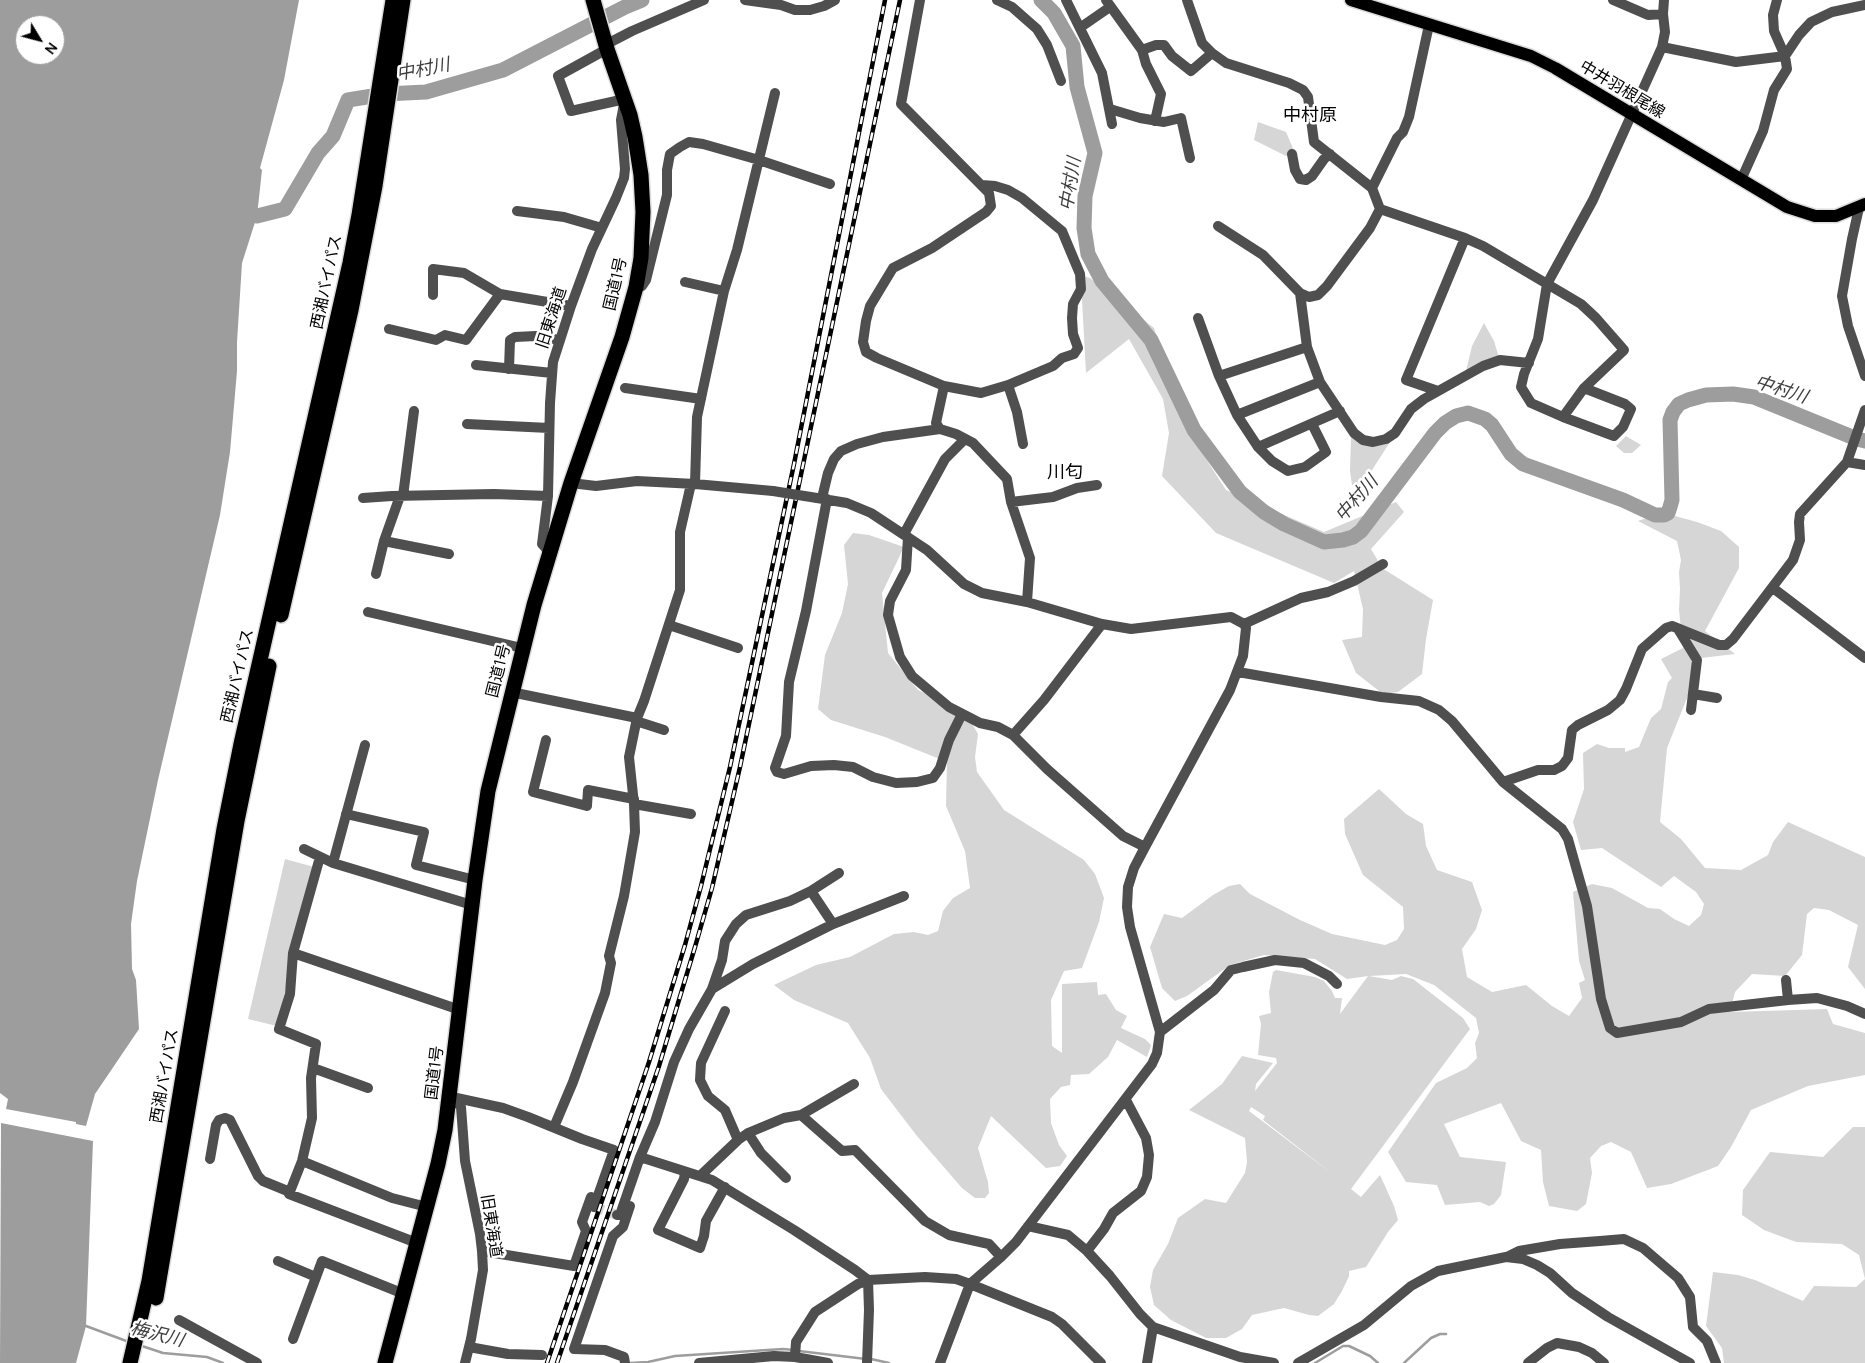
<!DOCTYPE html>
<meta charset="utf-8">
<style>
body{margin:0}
#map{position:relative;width:1865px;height:1363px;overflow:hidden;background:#fff;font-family:Manrope,sans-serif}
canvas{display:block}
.north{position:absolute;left:15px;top:15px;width:50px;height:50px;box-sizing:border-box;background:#fff;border:1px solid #999;border-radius:50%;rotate:127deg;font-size:14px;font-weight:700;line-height:20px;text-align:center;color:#000}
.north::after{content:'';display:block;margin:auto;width:18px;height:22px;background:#000;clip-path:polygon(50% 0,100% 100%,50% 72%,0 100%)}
</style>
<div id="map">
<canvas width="1865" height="1363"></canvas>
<div class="north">N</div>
</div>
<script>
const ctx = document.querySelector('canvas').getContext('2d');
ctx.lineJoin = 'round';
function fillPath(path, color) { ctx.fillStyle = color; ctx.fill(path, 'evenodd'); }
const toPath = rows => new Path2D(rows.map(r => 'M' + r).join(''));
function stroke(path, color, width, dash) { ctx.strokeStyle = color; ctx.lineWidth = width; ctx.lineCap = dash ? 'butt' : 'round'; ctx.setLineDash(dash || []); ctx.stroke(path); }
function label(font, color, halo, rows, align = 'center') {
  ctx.font = font + ' Manrope,"Noto Sans JP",sans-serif'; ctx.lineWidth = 5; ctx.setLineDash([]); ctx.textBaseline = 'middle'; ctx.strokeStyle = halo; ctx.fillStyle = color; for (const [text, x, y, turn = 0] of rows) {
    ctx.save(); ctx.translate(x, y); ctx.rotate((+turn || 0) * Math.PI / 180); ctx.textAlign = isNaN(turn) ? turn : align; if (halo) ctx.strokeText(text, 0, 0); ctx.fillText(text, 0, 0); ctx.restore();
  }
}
fillPath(toPath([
 [1258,122,1286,132,1295,153,1286,156,1254,140],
 [1083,276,1090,278,1154,328,1188,431,1226,490,1324,532,1396,502,1404,512,1371,549,1382,568,1433,600,1426,639,1422,674,1398,692,1383,694,1356,673,1342,640,1362,637,1363,609,1354,571,1334,583,1216,533,1162,476,1169,433,1163,399,1129,339,1086,373,1082,300],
 [1484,323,1494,341,1499,358,1466,371,1472,346],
 [1626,436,1641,445,1632,453,1624,453,1616,446],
 [1351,437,1390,442,1365,481,1359,486,1352,485,1350,471],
 [1652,516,1675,516,1697,522,1721,531,1739,547,1739,568,1705,631,1735,654,1701,658,1691,688,1667,748,1660,822,1681,839,1705,868,1741,870,1768,855,1773,842,1788,822,1865,857,1865,989,1848,967,1858,925,1829,910,1814,908,1807,914,1802,955,1785,976,1752,974,1735,992,1730,1012,1827,1009,1833,1024,1865,1033,1865,1075,1808,1086,1751,1110,1731,1147,1718,1166,1671,1184,1647,1188,1631,1152,1611,1142,1601,1146,1590,1158,1592,1173,1586,1204,1577,1211,1549,1206,1543,1182,1541,1150,1521,1141,1501,1103,1444,1124,1460,1157,1506,1162,1501,1195,1494,1204,1489,1206,1480,1202,1445,1205,1437,1185,1406,1182,1388,1152,1436,1083,1467,1068,1477,1058,1475,1043,1479,1033,1476,1018,1434,985,1406,974,1369,976,1392,980,1401,976,1413,979,1463,1018,1470,1029,1351,1189,1361,1197,1380,1175,1394,1206,1398,1220,1388,1232,1366,1267,1349,1271,1349,1276,1342,1291,1334,1304,1318,1316,1309,1315,1284,1308,1252,1315,1242,1329,1226,1338,1206,1338,1171,1320,1154,1305,1150,1287,1153,1270,1168,1244,1178,1218,1205,1199,1226,1203,1245,1173,1247,1162,1245,1138,1189,1110,1222,1084,1242,1056,1273,1063,1256,1084,1255,1091,1277,1063,1276,1058,1258,1055,1261,1024,1259,1016,1271,1013,1269,992,1273,972,1276,970,1315,977,1324,981,1332,991,1335,998,1342,998,1340,1014,1368,976,1347,979,1315,959,1264,955,1230,965,1187,996,1175,1001,1162,988,1150,947,1164,914,1182,918,1213,895,1229,886,1240,884,1250,894,1300,920,1332,934,1385,945,1397,940,1404,929,1403,907,1363,875,1345,834,1344,819,1379,789,1406,814,1423,824,1426,846,1437,870,1472,882,1482,910,1476,929,1462,949,1467,977,1492,992,1526,985,1552,1006,1569,1016,1582,998,1579,983,1585,980,1579,961,1573,892,1592,884,1612,888,1648,908,1660,909,1674,919,1689,926,1701,915,1704,904,1696,892,1674,876,1661,887,1602,848,1581,850,1573,822,1584,789,1583,753,1597,744,1609,748,1625,748,1625,752,1639,747,1651,718,1661,709,1668,682,1672,678,1661,659,1683,648,1679,610,1680,589,1679,572,1681,560,1677,541,1638,521],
 [1251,1107,1265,1116,1263,1120,1335,1176,1249,1111],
 [853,533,869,535,904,547,882,593,888,653,918,690,964,710,978,734,975,757,977,772,1004,810,1084,860,1095,874,1104,898,1099,922,1082,968,1064,971,1051,1000,1052,1046,1062,1053,1062,984,1097,982,1098,995,1106,994,1116,1010,1127,1016,1121,1028,1145,1039,1151,1045,1147,1057,1117,1040,1108,1057,1089,1074,1071,1075,1070,1085,1061,1087,1050,1099,1051,1123,1059,1145,1067,1156,1060,1166,1046,1168,991,1116,978,1148,988,1182,989,1193,985,1198,975,1198,962,1188,917,1136,881,1089,870,1058,848,1023,794,1000,774,985,816,965,850,957,894,934,914,932,928,935,938,931,943,911,953,898,970,888,965,851,946,806,947,762,885,737,831,720,818,709,825,655,842,613,848,584,844,545],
 [285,859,314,867,277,1026,248,1019],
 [1853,1127,1865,1127,1865,1363,1724,1363,1722,1348,1706,1326,1713,1272,1738,1275,1755,1280,1803,1301,1814,1286,1856,1287,1865,1279,1859,1255,1842,1244,1796,1242,1764,1230,1742,1215,1743,1190,1770,1152,1823,1157]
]), '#d6d6d6');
fillPath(toPath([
 [0,0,299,0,284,80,260,168,262,170,257,216,242,263,237,342,237,371,230,452,220,515,158,780,137,881,131,924,132,969,136,980,139,1029,95,1094,86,1126,76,1124,76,1122,6,1109,8,1099,0,1093],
 [25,25,55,25,55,55,25,55],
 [1,1123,93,1141,86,1326,76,1363,0,1363]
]), '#9d9d9d');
stroke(toPath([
 [86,1326,129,1342],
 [139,1345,163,1353,207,1357,223,1363],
 [799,1351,866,1359],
 [871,1359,889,1363],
 [630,1363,648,1362,675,1356,783,1349,794,1350],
 [1315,1363,1343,1346,1349,1346,1370,1356,1378,1363],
 [1404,1363,1431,1338,1440,1334,1446,1334]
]), '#9d9d9d', 2.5);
stroke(toPath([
 [1041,0,1054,13,1073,46,1077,87,1095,153,1085,196,1084,228,1088,254,1102,281,1151,340,1194,430,1240,492,1264,512,1284,524,1324,542,1343,540,1353,537,1361,531,1435,433,1445,423,1456,416,1468,413,1485,419,1492,425,1511,454,1523,464,1623,500,1655,515,1664,515,1668,513,1670,507,1672,500,1670,420,1673,412,1679,404,1688,400,1706,395,1733,394,1754,397,1857,439,1865,441],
 [257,216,285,209,318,153,333,136,348,100,385,94,426,92,503,70,625,7,642,0]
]), '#9d9d9d', 15);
stroke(toPath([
 [594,1207,617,1215]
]), '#d9d9d9', 10, [10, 5]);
const major = toPath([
 [1351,0,1531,56,1555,68,1787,207,1815,216,1836,216,1865,204]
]);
const highway = toPath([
 [281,615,351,310,375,186,403,0],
 [156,1298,237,821,269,666],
 [130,1363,149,1281,224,829,241,744,350,263,359,215,393,0],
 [385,1363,438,1164,445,1130,475,880,488,791,534,605,571,483,622,337,636,287,641,258,643,212,641,175,635,137,630,115,607,49,593,0]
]);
stroke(major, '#dbdbdb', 15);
stroke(highway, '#dbdbdb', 18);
stroke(toPath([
 [745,0,781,5,795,10,810,10,824,6,835,0],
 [920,0,901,104,989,193,991,206,986,212,932,248,893,268,870,306,866,321,863,342,866,352,877,358,944,386,981,393,1008,385,1053,366,1062,358,1074,354,1078,348,1073,334,1072,318,1073,304,1081,289,1080,274,1062,231,1022,198,1008,190,995,186,982,185],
 [997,0,1012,7,1037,29,1047,45,1061,81],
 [1066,0,1102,73,1112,124],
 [1106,0,1142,50,1156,45,1164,45,1172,56,1191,71,1212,53],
 [1187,0,1202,43,1212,53,1226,63,1289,83,1303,90,1308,97,1314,142,1372,188,1380,209,1370,228,1327,286,1318,295,1309,297,1300,293,1263,255,1218,226],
 [1613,0,1648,15,1663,14],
 [1081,27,1110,7],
 [605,45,632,31,704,0],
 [1662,47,1736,62,1785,56,1799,35,1811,22,1832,12,1865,5],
 [1142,50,1146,64,1161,94,1155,121],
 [1110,109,1140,118,1164,122,1181,118,1190,158],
 [1292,154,1295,170,1300,179,1306,180,1312,176,1324,159,1330,154],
 [1741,180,1763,131,1774,90,1787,69,1785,56,1774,31,1773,15,1777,0],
 [1372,188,1397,138,1403,132,1409,117,1429,25],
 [1859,208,1852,239,1842,296,1848,326,1865,376],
 [1380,209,1465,238,1483,246,1581,304,1596,318,1624,350,1584,388,1563,417],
 [517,211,564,217,602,228],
 [685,282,724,291],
 [636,287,642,286,646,280,667,195,667,170,670,154,680,147,689,142,703,144,759,160,830,184],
 [1300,293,1307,347,1320,382,1354,433,1363,440,1373,442,1386,439,1395,433,1411,409,1424,399,1483,366,1500,360,1529,363],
 [433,295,433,269,464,273,500,294,571,306],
 [1198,318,1219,376,1237,415,1258,447,1272,461,1288,471,1305,467,1326,452,1312,424],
 [389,329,436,340,445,335,466,340,500,294],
 [476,365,552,373],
 [509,369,510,340,515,337,536,336,559,340],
 [1219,376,1307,347],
 [1008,385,1017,412,1023,444],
 [944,386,936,423,940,429,956,434,973,443,1007,479,1011,502,1030,558,1027,602],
 [625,388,701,399],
 [1584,388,1625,404,1631,409,1623,427,1614,436,1563,417,1531,403,1521,387,1524,374,1538,339,1547,284,1593,200,1662,47,1665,32,1663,14,1664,0],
 [1438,391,1406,380,1465,238],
 [1237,415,1320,382],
 [467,424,549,428],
 [1258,447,1340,411],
 [1847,462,1865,465],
 [571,483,596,486,637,481,695,484,773,491],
 [695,484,697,417,724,291,737,250,775,93],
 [403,496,414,411],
 [363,498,392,496,494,494,548,496],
 [817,498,847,503,871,513,927,550,964,584,982,593,1027,602,1102,624,1131,629,1231,617,1244,624,1246,628,1243,656,1230,690,1145,847,1134,868,1128,887,1127,907,1130,927,1160,1032,1157,1053,1152,1064,1016,1242,1001,1257,970,1284,1052,1317,1062,1324,1101,1363],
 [822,498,828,473,834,459,841,451,857,444,883,437,940,429],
 [827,499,806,611,789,682,786,736,775,768,777,772,784,774,811,766,834,765,853,767,873,777,896,783,917,782,933,778,940,768,949,740,962,714],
 [1011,502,1053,497,1077,488,1097,485],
 [904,534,945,459,965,439],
 [908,537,906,570,890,601,888,615,900,657,912,676,949,707,980,723,998,727,1013,735,1047,769,1123,836,1145,847],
 [384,541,449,554],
 [550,553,542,544,548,496,550,403,553,362,571,306,592,249,616,198,624,178,625,169,621,120,625,99,571,111,558,76,607,49],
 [376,574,384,541,400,496],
 [1773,588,1865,658],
 [368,612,522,648],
 [1244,624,1301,598,1328,592,1354,581,1383,564],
 [669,625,738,648],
 [1678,629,1697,660,1691,710],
 [1238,672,1381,697,1419,701,1439,710,1452,721,1503,782,1562,829,1568,839,1587,906,1601,999,1610,1028,1617,1033,1681,1022,1709,1009,1788,1000,1817,998,1847,1006,1865,1014],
 [511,692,637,718],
 [1693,694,1717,698],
 [636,721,664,730],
 [1013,735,1044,700,1102,624],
 [546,740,533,792,587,806,588,790,634,799],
 [1503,782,1538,770,1554,770,1562,766,1568,758,1572,730,1578,725,1608,710,1620,700,1626,689,1642,649,1666,628,1672,626,1719,645,1726,645,1733,639,1793,560,1800,540,1799,522,1800,514,1847,462,1865,410],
 [634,804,691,814],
 [346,814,424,832,416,865,475,880],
 [304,849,333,863,472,905],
 [320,857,293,953,290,994,279,1029,316,1044,311,1078,312,1118,302,1161,289,1194,417,1243],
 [333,863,365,745],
 [811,891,839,873],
 [293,953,460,1010],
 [1786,980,1788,1000],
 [712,989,753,964,833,924,904,896],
 [725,1011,701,1063,700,1080,708,1096,725,1110,738,1140],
 [1160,1032,1214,990,1231,970,1243,967,1275,960,1304,963,1329,976,1337,984],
 [313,1068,368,1088],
 [451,1096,461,1107,465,1161,480,1234,482,1251,483,1270,471,1339,465,1363],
 [452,1097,503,1108,528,1117,582,1139,614,1150,594,1207],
 [801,1115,842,1151,855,1150,925,1221,949,1235,989,1244,1001,1257],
 [554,1127,573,1082,605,993,611,963,609,956,624,896,635,832,634,804,629,757,637,718,644,701,680,590,680,532,691,484],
 [748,1133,761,1153,786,1178],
 [640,1157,712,1180,794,1230,855,1270,868,1280,869,1310,867,1363],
 [210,1159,216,1125,219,1120,225,1118,230,1120,258,1176,263,1181,290,1192],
 [302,1161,392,1198,427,1207],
 [685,1172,684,1179,658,1230,700,1248,704,1236,706,1221,725,1187],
 [700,1176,738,1140,748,1133,784,1118,801,1115,854,1084],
 [617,1215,620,1215,640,1157,655,1122,674,1062,689,1029,712,989,722,960,725,941,736,924,746,915,790,901,811,891,833,924],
 [1028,1226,1068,1235,1087,1251,1110,1276,1140,1314,1153,1327,1240,1357,1274,1363],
 [482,1251,574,1266,586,1231,582,1222,591,1197],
 [1087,1251,1104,1229,1113,1213,1141,1191,1147,1177,1149,1155,1146,1138,1126,1100],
 [1507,1257,1519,1251,1560,1244,1600,1241,1624,1239,1643,1248,1678,1278,1690,1297,1693,1327,1707,1341,1716,1363],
 [278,1261,316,1277],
 [179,1320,257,1363],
 [293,1339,322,1261,404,1294],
 [469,1347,508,1354,542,1355],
 [795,1357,796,1342,815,1312,858,1284,868,1280,925,1277,956,1279,970,1284,940,1363],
 [625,1363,624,1357,605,1350,574,1349,613,1236,623,1227,630,1206],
 [699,1363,774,1356,795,1357,828,1363],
 [1147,1363,1153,1327],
 [1298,1363,1364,1325,1411,1286,1438,1271,1506,1257,1523,1259,1537,1265,1550,1273,1572,1293,1608,1317,1690,1363],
 [1528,1363,1547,1348,1557,1343,1579,1347,1592,1353,1604,1363]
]), '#4f4f4f', 10);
stroke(major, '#000', 12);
stroke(highway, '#000', 15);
const rail = toPath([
 [547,1363,649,1062,685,945,701,886,730,767,794,464,885,0],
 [557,1363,659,1066,695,947,712,888,740,767,900,0]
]);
stroke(rail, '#000', 4.5);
stroke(rail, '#fff', 2.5, [8]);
stroke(toPath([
 [773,491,817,498]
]), '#4f4f4f', 10);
label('16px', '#000', '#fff', [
 ["中井羽根尾線",1622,90,31],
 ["西湘バイパス",327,282,-78],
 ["国道1号",616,284,-77],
 ["旧東海道",552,318,-72],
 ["国道1号",499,671,-76],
 ["西湘バイパス",238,676,-77],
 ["国道1号",435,1073,-83],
 ["西湘バイパス",165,1076,-80],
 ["旧東海道",491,1226,81]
]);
label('italic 18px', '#3e3e3e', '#fff', [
 ["中村川",423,70,-11],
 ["中村川",1071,184,-81],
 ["中村川",1781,390,18],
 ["中村川",1357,499,-49],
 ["梅沢川",157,1335,14]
]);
label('18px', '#000', '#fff', [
 ["中村原",1310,116],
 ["川匂",1065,473]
]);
</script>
